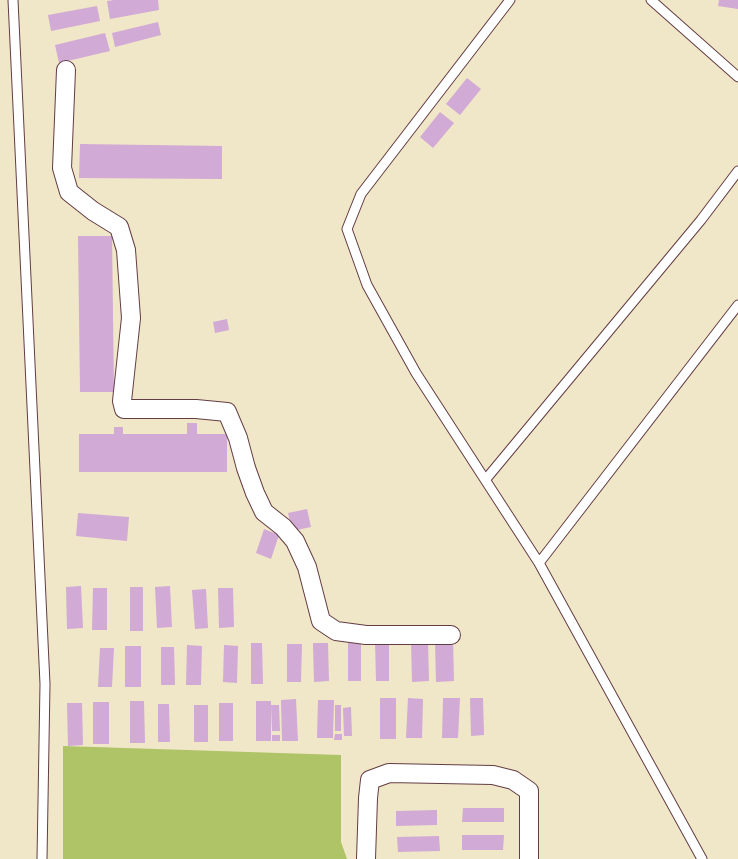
<!DOCTYPE html>
<style>
body{margin:0}
canvas{display:block;background:#f0e6c8}
</style>
<canvas width="738" height="859"></canvas>
<script>
const ctx = document.querySelector('canvas').getContext('2d');
ctx.lineJoin = 'round';
function fillPath(path, color) { ctx.fillStyle = color; ctx.fill(path, 'evenodd'); }
const toPath = rows => new Path2D(rows.map(r => 'M' + r).join(''));
function stroke(path, color, width, dash) { ctx.strokeStyle = color; ctx.lineWidth = width; ctx.lineCap = dash ? 'butt' : 'round'; ctx.setLineDash(dash || []); ctx.stroke(path); }
fillPath(toPath([
 [63,746,341,755,341,842,347,859,63,859]
]), '#afc367');
fillPath(toPath([
 [114,0,158,0,159,10,110,19,107,1],
 [719,0,738,0,738,9,718,6],
 [97,6,100,21,51,31,48,15],
 [158,22,161,35,115,47,112,33],
 [105,33,110,51,59,63,55,45],
 [467,78,481,89,460,115,446,104],
 [440,112,454,123,433,148,420,137],
 [80,144,222,146,222,179,79,178],
 [78,236,112,236,114,392,80,392],
 [227,319,229,330,215,333,213,322],
 [187,423,197,423,197,434,227,434,227,472,79,472,79,434,114,434,114,427,123,427,123,434,187,434],
 [307,509,311,527,292,531,288,513],
 [78,513,129,517,127,541,76,536],
 [264,529,279,535,271,559,256,553],
 [81,586,83,628,67,629,66,587],
 [170,586,172,627,157,628,155,587],
 [130,587,143,587,143,631,130,631],
 [93,588,107,588,107,630,92,630],
 [218,588,233,588,234,627,219,628],
 [206,589,208,628,195,629,192,590],
 [453,639,454,681,436,682,435,640],
 [375,640,389,640,389,681,376,681],
 [411,640,428,640,429,681,412,682],
 [348,642,361,642,361,681,348,681],
 [251,643,262,643,263,684,251,684],
 [313,643,328,643,329,681,314,682],
 [287,644,302,644,301,682,287,682],
 [187,645,202,646,201,685,186,685],
 [224,645,238,646,237,683,223,682],
 [125,646,141,646,141,687,125,687],
 [161,647,174,647,175,685,161,685],
 [100,648,114,648,112,687,98,687],
 [380,698,396,698,396,739,380,739],
 [408,698,423,699,422,738,406,738],
 [443,698,460,698,458,738,442,738],
 [470,698,483,698,484,735,471,736],
 [296,699,298,741,282,741,281,700],
 [318,700,334,700,333,738,317,738],
 [130,701,144,701,145,743,130,743],
 [256,701,271,701,271,741,256,741],
 [93,702,109,702,109,744,93,744],
 [67,703,82,703,83,745,68,746],
 [219,703,233,703,233,741,219,741],
 [158,704,169,704,170,742,158,742],
 [194,705,208,705,208,742,194,742],
 [271,705,279,705,280,731,272,731],
 [335,705,341,705,341,731,335,731],
 [351,707,352,736,344,736,343,708],
 [335,734,342,734,342,740,334,740],
 [272,735,280,735,280,741,272,741],
 [463,808,504,808,504,822,462,822],
 [437,810,437,825,396,826,396,811],
 [462,835,504,835,503,850,462,850],
 [439,836,440,851,398,852,397,837]
]), '#d1aad5');
const lane = toPath([
 [13,0,45,684,42,859],
 [510,0,361,194,347,229,367,285,416,373,539,563,702,859],
 [651,0,738,77],
 [486,479,701,220,738,171],
 [539,563,738,305]
]);
const street = toPath([
 [66,70,62,168,69,192,93,211,119,227,126,250,131,318,122,401,124,409,196,409,227,412,238,438,246,468,255,493,264,512,283,527,295,541,307,567,321,621,336,631,366,635,451,635],
 [366,859,368,798,370,780,389,773,493,775,513,780,529,791,529,859]
]);
stroke(lane, '#633d43', 11);
stroke(street, '#633d43', 20);
stroke(lane, '#fff', 9);
stroke(street, '#fff', 18);
</script>
